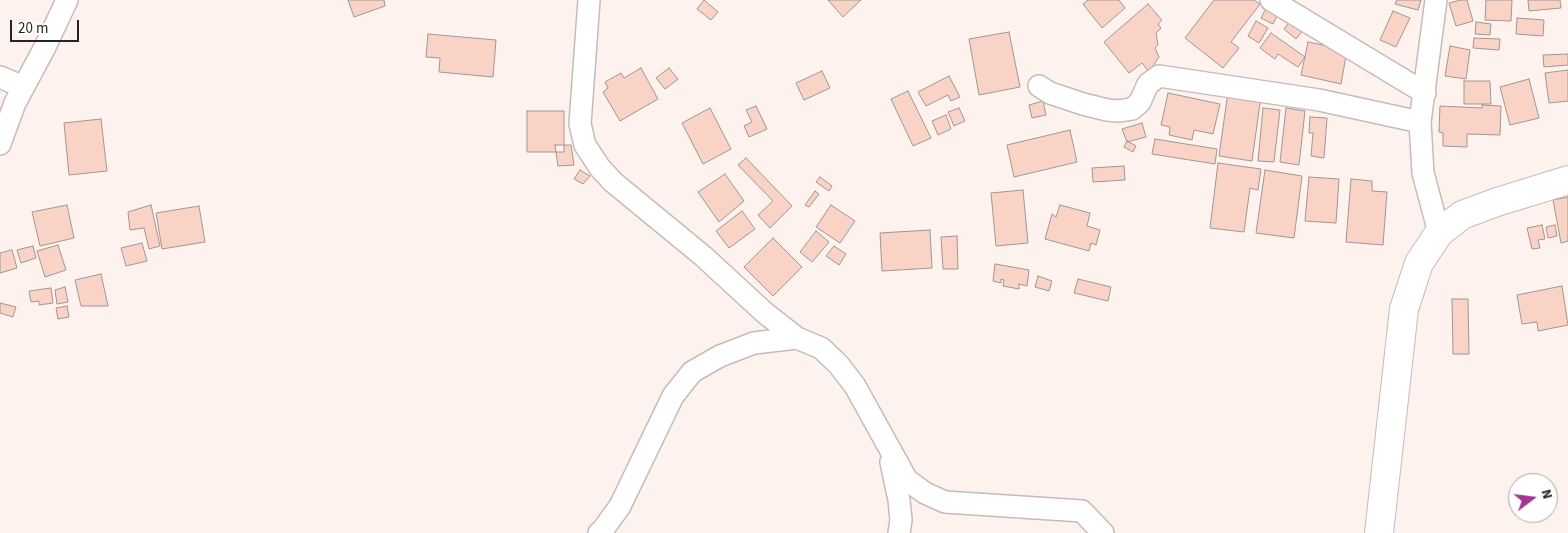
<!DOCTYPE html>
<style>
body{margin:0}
#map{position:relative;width:1568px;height:533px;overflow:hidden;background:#fdf2ed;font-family:"Source Sans 3",sans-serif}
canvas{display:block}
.north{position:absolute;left:1508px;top:473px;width:50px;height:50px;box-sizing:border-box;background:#fff;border:1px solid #a9a7a7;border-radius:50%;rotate:75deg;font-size:14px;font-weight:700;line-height:20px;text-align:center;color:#272322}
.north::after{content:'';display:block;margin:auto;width:18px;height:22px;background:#a43594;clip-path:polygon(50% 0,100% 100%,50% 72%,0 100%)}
.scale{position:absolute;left:10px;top:20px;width:69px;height:22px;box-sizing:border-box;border:2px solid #272322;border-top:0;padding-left:6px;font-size:15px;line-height:18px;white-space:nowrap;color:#272322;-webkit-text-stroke:4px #fff;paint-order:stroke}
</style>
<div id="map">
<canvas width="1568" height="533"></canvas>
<div class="north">N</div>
<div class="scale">20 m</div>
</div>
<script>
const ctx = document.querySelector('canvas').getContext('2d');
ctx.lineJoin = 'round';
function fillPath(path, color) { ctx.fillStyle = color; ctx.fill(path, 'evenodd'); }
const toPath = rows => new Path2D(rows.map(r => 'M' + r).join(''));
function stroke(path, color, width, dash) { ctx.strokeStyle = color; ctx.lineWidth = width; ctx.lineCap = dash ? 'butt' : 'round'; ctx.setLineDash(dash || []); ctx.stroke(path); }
const building = toPath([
 [348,0,384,0,385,6,354,17,348,0],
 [704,0,718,12,711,20,697,9,704,0],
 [828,0,861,0,843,17,828,0],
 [1088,0,1119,0,1125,8,1102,28,1083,4,1088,0],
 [1214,0,1254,0,1260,4,1231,42,1239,48,1223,68,1185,38,1214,0],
 [1397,0,1421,0,1418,10,1395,4,1397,0],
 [1461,0,1467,0,1473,21,1456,26,1449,3,1461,0],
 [1486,0,1512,0,1511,21,1485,20,1486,0],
 [1528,0,1560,0,1561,8,1529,11,1528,0],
 [1269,2,1281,8,1273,24,1261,18,1269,2],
 [1148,4,1162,20,1158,24,1161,28,1156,33,1158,45,1155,48,1159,57,1149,72,1142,63,1129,73,1104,42,1148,4],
 [1393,11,1410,18,1396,47,1380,40,1393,11],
 [1517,18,1544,20,1543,36,1516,34,1517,18],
 [1292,19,1304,29,1296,39,1284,29,1292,19],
 [1256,21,1268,28,1259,43,1248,36,1256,21],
 [1476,22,1491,24,1490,35,1475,34,1476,22],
 [1009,32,1020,87,979,95,969,39,1009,32],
 [1271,33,1305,57,1298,67,1278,54,1275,59,1260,48,1271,33],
 [428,34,496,40,493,77,439,72,440,58,426,57,428,34],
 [1474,38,1500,39,1499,50,1473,48,1474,38],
 [1308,42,1347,50,1341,84,1301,75,1308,42],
 [1450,46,1470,50,1466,79,1445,76,1450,46],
 [1568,54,1568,65,1544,67,1543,55,1568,54],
 [641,68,658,99,620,121,603,92,608,88,605,82,621,73,624,78,641,68],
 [669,68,678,79,665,89,656,78,669,68],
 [1568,70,1568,101,1549,103,1545,73,1568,70],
 [822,71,830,88,804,100,796,83,822,71],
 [949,76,960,97,951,101,948,95,926,106,918,92,949,76],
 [1529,79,1539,118,1510,125,1500,87,1529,79],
 [1464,81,1490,81,1491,104,1464,104,1464,81],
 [908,91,931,138,913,146,891,99,908,91],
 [1228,92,1261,96,1252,161,1219,156,1228,92],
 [1168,93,1220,104,1213,134,1194,130,1192,140,1169,135,1170,127,1161,125,1168,93],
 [1043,101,1046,115,1032,118,1029,105,1043,101],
 [1482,105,1501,106,1500,135,1467,134,1467,147,1443,146,1443,133,1439,132,1440,106,1482,108,1482,105],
 [756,106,767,129,749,137,744,126,752,122,746,110,756,106],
 [710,108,731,149,703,164,682,123,710,108],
 [959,108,965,121,954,126,948,112,959,108],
 [1263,108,1280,110,1274,162,1258,161,1263,108],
 [1286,108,1305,111,1299,165,1280,162,1286,108],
 [527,111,564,111,564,152,527,152,527,111],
 [946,115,951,129,938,135,932,121,946,115],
 [1310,117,1327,118,1324,158,1311,156,1313,133,1309,133,1310,117],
 [101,119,107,171,69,175,64,123,101,119],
 [1142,123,1146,137,1127,142,1122,129,1142,123],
 [1070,130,1077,162,1014,177,1007,145,1070,130],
 [1155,139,1217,149,1215,164,1152,154,1155,139],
 [1127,141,1136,146,1133,152,1124,147,1127,141],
 [555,145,571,145,574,165,558,166,555,145],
 [746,158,792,206,770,228,758,215,773,201,738,165,746,158],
 [1218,163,1261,169,1258,190,1250,188,1244,232,1210,228,1218,163],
 [1124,166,1125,180,1093,182,1092,168,1124,166],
 [580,170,590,176,583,184,574,179,580,170],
 [1265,170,1302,176,1294,238,1256,233,1265,170],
 [725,174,744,201,719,222,698,192,725,174],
 [820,177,832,186,829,191,816,182,820,177],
 [1309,177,1339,179,1336,223,1305,221,1309,177],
 [1351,179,1372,181,1372,191,1387,192,1383,245,1346,242,1351,179],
 [1023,190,1028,243,996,246,991,193,1023,190],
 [815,191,819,194,809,207,805,205,815,191],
 [1568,197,1568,241,1561,243,1553,200,1568,197],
 [67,205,74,238,40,246,32,212,67,205],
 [151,205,160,246,149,249,144,228,130,230,128,212,151,205],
 [831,205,855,221,840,243,816,227,831,205],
 [1060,205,1090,213,1087,226,1100,230,1096,245,1091,243,1089,251,1045,239,1052,214,1056,217,1060,205],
 [199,206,205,242,162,249,156,213,199,206],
 [742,211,755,229,729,248,716,231,742,211],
 [1542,225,1545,239,1538,240,1540,248,1532,249,1527,228,1542,225],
 [1555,225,1557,236,1548,238,1546,227,1555,225],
 [930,230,932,268,882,271,880,233,930,230],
 [816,231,829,242,812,262,800,252,816,231],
 [957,236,958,269,943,269,941,237,957,236],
 [773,238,802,267,773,296,744,267,773,238],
 [142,243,147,261,126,266,121,248,142,243],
 [58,245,66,270,45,277,37,251,58,245],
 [33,246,36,258,21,263,17,250,33,246],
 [834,246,846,254,839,265,826,256,834,246],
 [12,250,17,268,0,273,0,253,12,250],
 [995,264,1029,270,1027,286,1019,284,1019,289,1003,286,1004,280,1001,279,1001,283,993,281,995,264],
 [101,274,108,306,81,306,75,280,101,274],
 [1038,276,1052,281,1049,291,1035,287,1038,276],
 [1078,279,1111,287,1108,301,1074,293,1078,279],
 [1562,286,1568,325,1538,331,1537,322,1522,324,1517,295,1562,286],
 [65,287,68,302,57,304,55,290,65,287],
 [51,288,53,303,39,305,39,301,31,302,29,291,51,288],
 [1452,299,1468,299,1469,354,1453,354,1452,299],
 [0,303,16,307,13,317,0,313,0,303],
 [67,306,69,317,58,319,56,308,67,306]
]);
fillPath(building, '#f9d4c6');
stroke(building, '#a19692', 1);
const street = toPath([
 [589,0,580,124,585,145,600,168,613,182,703,256,765,313,797,338],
 [1271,0,1425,93],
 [1436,0,1420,122,1423,173,1439,233],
 [0,77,23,87],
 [1039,86,1050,93,1083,104,1107,110,1118,111,1132,109,1140,102,1148,84,1159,76,1319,100,1420,122],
 [0,144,15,103,45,47,67,0],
 [891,462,899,500,901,520,899,533],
 [599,533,602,531,620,506,673,396,692,372,720,356,754,343,797,338,821,348,838,364,855,386,907,480,925,493,945,502,1082,511,1103,533]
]);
const secondary = toPath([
 [1379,533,1404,309,1419,263,1439,233,1462,215,1497,202,1568,180]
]);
stroke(street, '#c6bcb7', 24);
stroke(secondary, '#c6bcb7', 30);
stroke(street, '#fff', 21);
stroke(secondary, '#fff', 28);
</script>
